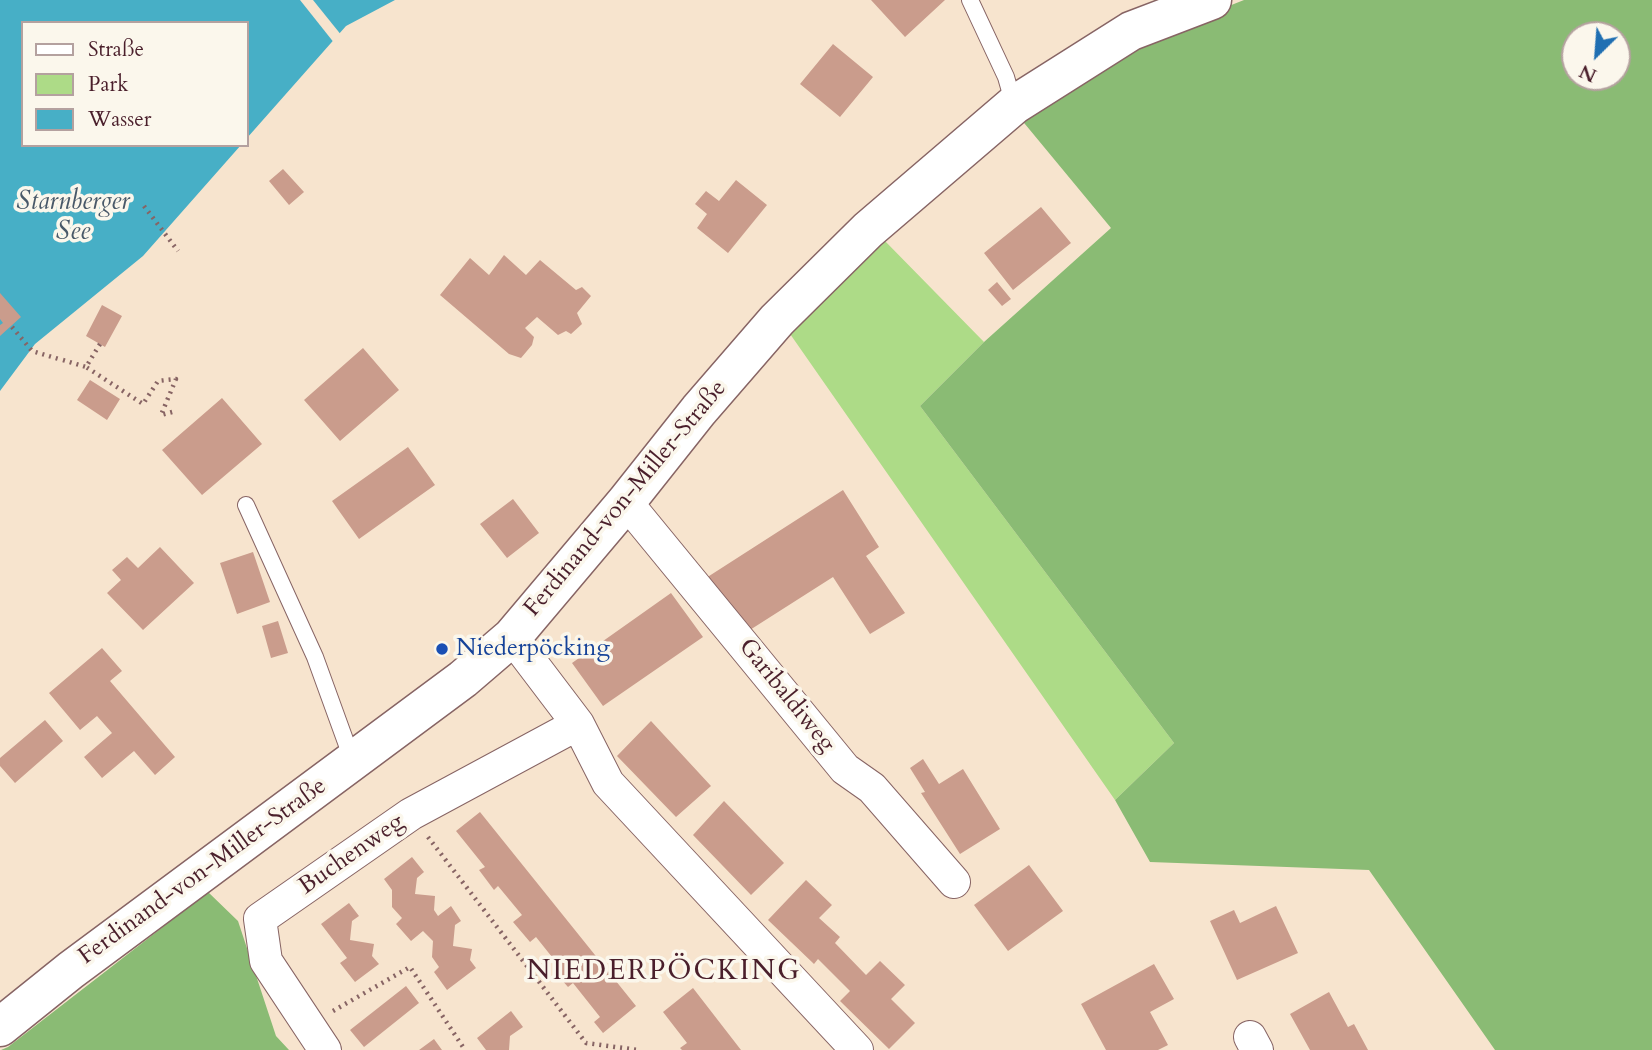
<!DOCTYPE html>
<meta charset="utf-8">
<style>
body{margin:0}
#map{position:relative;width:1652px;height:1050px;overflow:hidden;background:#f7e4ce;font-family:Cardo,serif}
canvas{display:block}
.legend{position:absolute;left:21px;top:21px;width:228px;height:126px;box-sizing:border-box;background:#fbf7ec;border:2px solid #b4a19f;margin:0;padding:9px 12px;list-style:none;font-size:21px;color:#4a1f2b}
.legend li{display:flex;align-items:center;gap:14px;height:35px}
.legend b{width:35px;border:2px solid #b4a19f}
.north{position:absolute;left:1561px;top:21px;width:70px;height:70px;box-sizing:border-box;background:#fbf7ec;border:2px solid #b4a19f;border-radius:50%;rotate:205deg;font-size:19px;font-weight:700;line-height:28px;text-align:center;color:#4a1f2b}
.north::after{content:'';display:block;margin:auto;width:24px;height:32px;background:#1f6fb2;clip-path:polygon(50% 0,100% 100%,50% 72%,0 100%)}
</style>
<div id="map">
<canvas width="1652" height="1050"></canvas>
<ul class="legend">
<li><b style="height:9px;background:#fff"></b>Straße</li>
<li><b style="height:19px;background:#addb87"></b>Park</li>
<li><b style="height:19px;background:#47afc6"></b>Wasser</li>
</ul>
<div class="north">N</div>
</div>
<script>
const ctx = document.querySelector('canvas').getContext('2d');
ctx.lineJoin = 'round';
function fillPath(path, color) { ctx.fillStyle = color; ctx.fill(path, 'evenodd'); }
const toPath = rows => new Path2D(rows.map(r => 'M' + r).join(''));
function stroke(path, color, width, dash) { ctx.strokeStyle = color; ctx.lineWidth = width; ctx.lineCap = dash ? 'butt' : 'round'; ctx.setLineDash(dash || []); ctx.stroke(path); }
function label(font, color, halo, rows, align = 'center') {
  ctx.font = font + ' Cardo,serif'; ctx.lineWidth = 7; ctx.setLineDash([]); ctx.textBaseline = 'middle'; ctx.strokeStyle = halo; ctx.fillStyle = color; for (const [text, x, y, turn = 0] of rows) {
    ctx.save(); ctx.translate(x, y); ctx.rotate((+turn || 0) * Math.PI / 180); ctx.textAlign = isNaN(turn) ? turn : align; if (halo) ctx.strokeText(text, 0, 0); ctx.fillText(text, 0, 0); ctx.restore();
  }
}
fillPath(toPath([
 [883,239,984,342,920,406,1174,743,1115,800,788,331]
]), '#addb87');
fillPath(toPath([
 [1244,0,1652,0,1652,1050,1495,1050,1369,870,1150,862,1115,800,1174,743,920,406,984,342,1111,228,1020,118,1133,44],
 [1575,35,1617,35,1617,77,1575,77],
 [208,892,238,921,276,1036,289,1050,1,1050,8,1047]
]), '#8abb74');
fillPath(toPath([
 [0,0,395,0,346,26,247,138,247,23,23,23,23,145,241,145,143,256,35,344,0,391]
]), '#47afc6');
fillPath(toPath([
 [300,0,313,0,342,36,335,44]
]), '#f7e4ce');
fillPath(toPath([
 [871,0,945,0,905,37],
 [833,44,873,77,840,117,800,84],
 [283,169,304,192,289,205,269,181],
 [736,180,767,205,728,253,697,228,707,214,695,204,706,191,719,201],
 [1041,207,1071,243,1013,290,984,253],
 [504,255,526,275,540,260,576,290,582,287,591,296,577,313,582,324,571,334,566,331,558,335,537,317,525,328,534,337,532,345,521,358,509,354,440,295,470,258,489,275],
 [997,282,1011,299,1002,306,988,290],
 [0,293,21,317,0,336,0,325,3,323,0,319],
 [102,305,122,316,105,347,86,336],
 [363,348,399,390,340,441,304,400],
 [90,380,120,399,107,420,77,400],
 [222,398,262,444,202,495,162,450],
 [408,447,435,485,359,539,332,501],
 [843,490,879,547,866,556,905,613,870,634,833,577,742,635,706,578],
 [513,499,539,533,507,558,480,524],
 [160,547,194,583,143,630,107,593,121,580,112,570,127,557,138,568],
 [253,552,270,602,237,614,220,563],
 [671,593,703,637,603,706,572,663],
 [278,621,288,653,271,658,262,626],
 [102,648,122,671,110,681,175,757,155,775,134,751,102,778,84,757,112,733,97,716,80,730,49,693],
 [45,720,63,741,15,783,0,766,0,758],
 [651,721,711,786,676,817,617,756],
 [923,759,939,784,963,769,1000,829,960,854,921,793,925,792,910,768],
 [724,801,784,863,751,895,693,835],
 [480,812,636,1006,603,1033,594,1022,600,1017,573,983,568,987,554,971,560,967,536,937,530,942,513,922,522,915,498,886,494,890,479,870,485,867,456,831],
 [412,857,424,872,417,878,415,894,435,896,434,910,438,916,451,906,461,921,455,925,453,946,472,949,470,960,476,968,447,990,434,972,439,967,432,957,433,941,423,931,411,941,396,924,402,918,392,907,392,890,384,879],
 [1029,865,1063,911,1008,951,974,905],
 [806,880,832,905,819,918,840,937,835,943,866,975,880,961,905,985,891,999,915,1023,889,1049,840,1001,850,991,818,959,814,964,768,920],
 [349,903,359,916,352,921,350,940,374,944,372,956,379,964,355,982,340,963,347,958,321,924],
 [1276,906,1298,953,1237,980,1210,921,1234,910,1240,923],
 [1154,964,1174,999,1150,1012,1168,1045,1158,1050,1106,1050,1081,1004],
 [406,986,419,1003,364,1047,350,1030],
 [693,988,741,1050,682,1050,680,1048,687,1043,663,1012],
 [1329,992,1348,1027,1354,1024,1368,1050,1310,1050,1290,1014],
 [511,1011,523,1027,510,1036,509,1050,486,1050,477,1038],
 [434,1039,442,1050,419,1050]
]), '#ca9c8c');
const lane = toPath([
 [970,0,1006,77,1014,105],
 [246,505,315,657,352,759]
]);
const street = toPath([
 [626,502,845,769,872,788,954,882],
 [512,637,578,724,608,783,857,1050],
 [1250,1037,1257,1050],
 [325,1050,266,961,260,919,411,814,578,724]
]);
const secondary = toPath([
 [0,1027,71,970,463,679,512,637,626,502,699,410,777,320,868,230,1014,105,1131,31,1212,0]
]);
stroke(lane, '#876464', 18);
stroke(street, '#876464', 34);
stroke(secondary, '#876464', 41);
stroke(toPath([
 [144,206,178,251],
 [12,327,32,351,62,360],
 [100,344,86,367,143,404,158,381,176,379,161,415,176,411],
 [63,360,86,367],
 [428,837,586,1043,638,1050],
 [333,1011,410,967,465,1050]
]), '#876464', 4.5, [2, 5]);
stroke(lane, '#fff', 16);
stroke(street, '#fff', 32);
stroke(secondary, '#fff', 38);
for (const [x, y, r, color] of [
 [442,649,7,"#1a4fb4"]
]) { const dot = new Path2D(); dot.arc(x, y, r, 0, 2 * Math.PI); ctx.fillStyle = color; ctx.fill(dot); stroke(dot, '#fbf7ec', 2.5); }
label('24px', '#4a1f2b', '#fbf7ec', [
 ["Ferdinand-von-Miller-Straße",626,499,-50],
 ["Garibaldiweg",786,696,51],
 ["Buchenweg",352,855,-35],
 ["Ferdinand-von-Miller-Straße",203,872,-36]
]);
label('24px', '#164399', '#fbf7ec', [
 ["Niederpöcking",456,649]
], 'left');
label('italic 26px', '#495969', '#fbf7ec', [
 ["Starnberger",73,203],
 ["See",73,233]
]);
ctx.letterSpacing = '2px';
label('28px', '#4a1f2b', '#fbf7ec', [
 ["NIEDERPÖCKING",664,973]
]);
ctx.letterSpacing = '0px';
</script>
